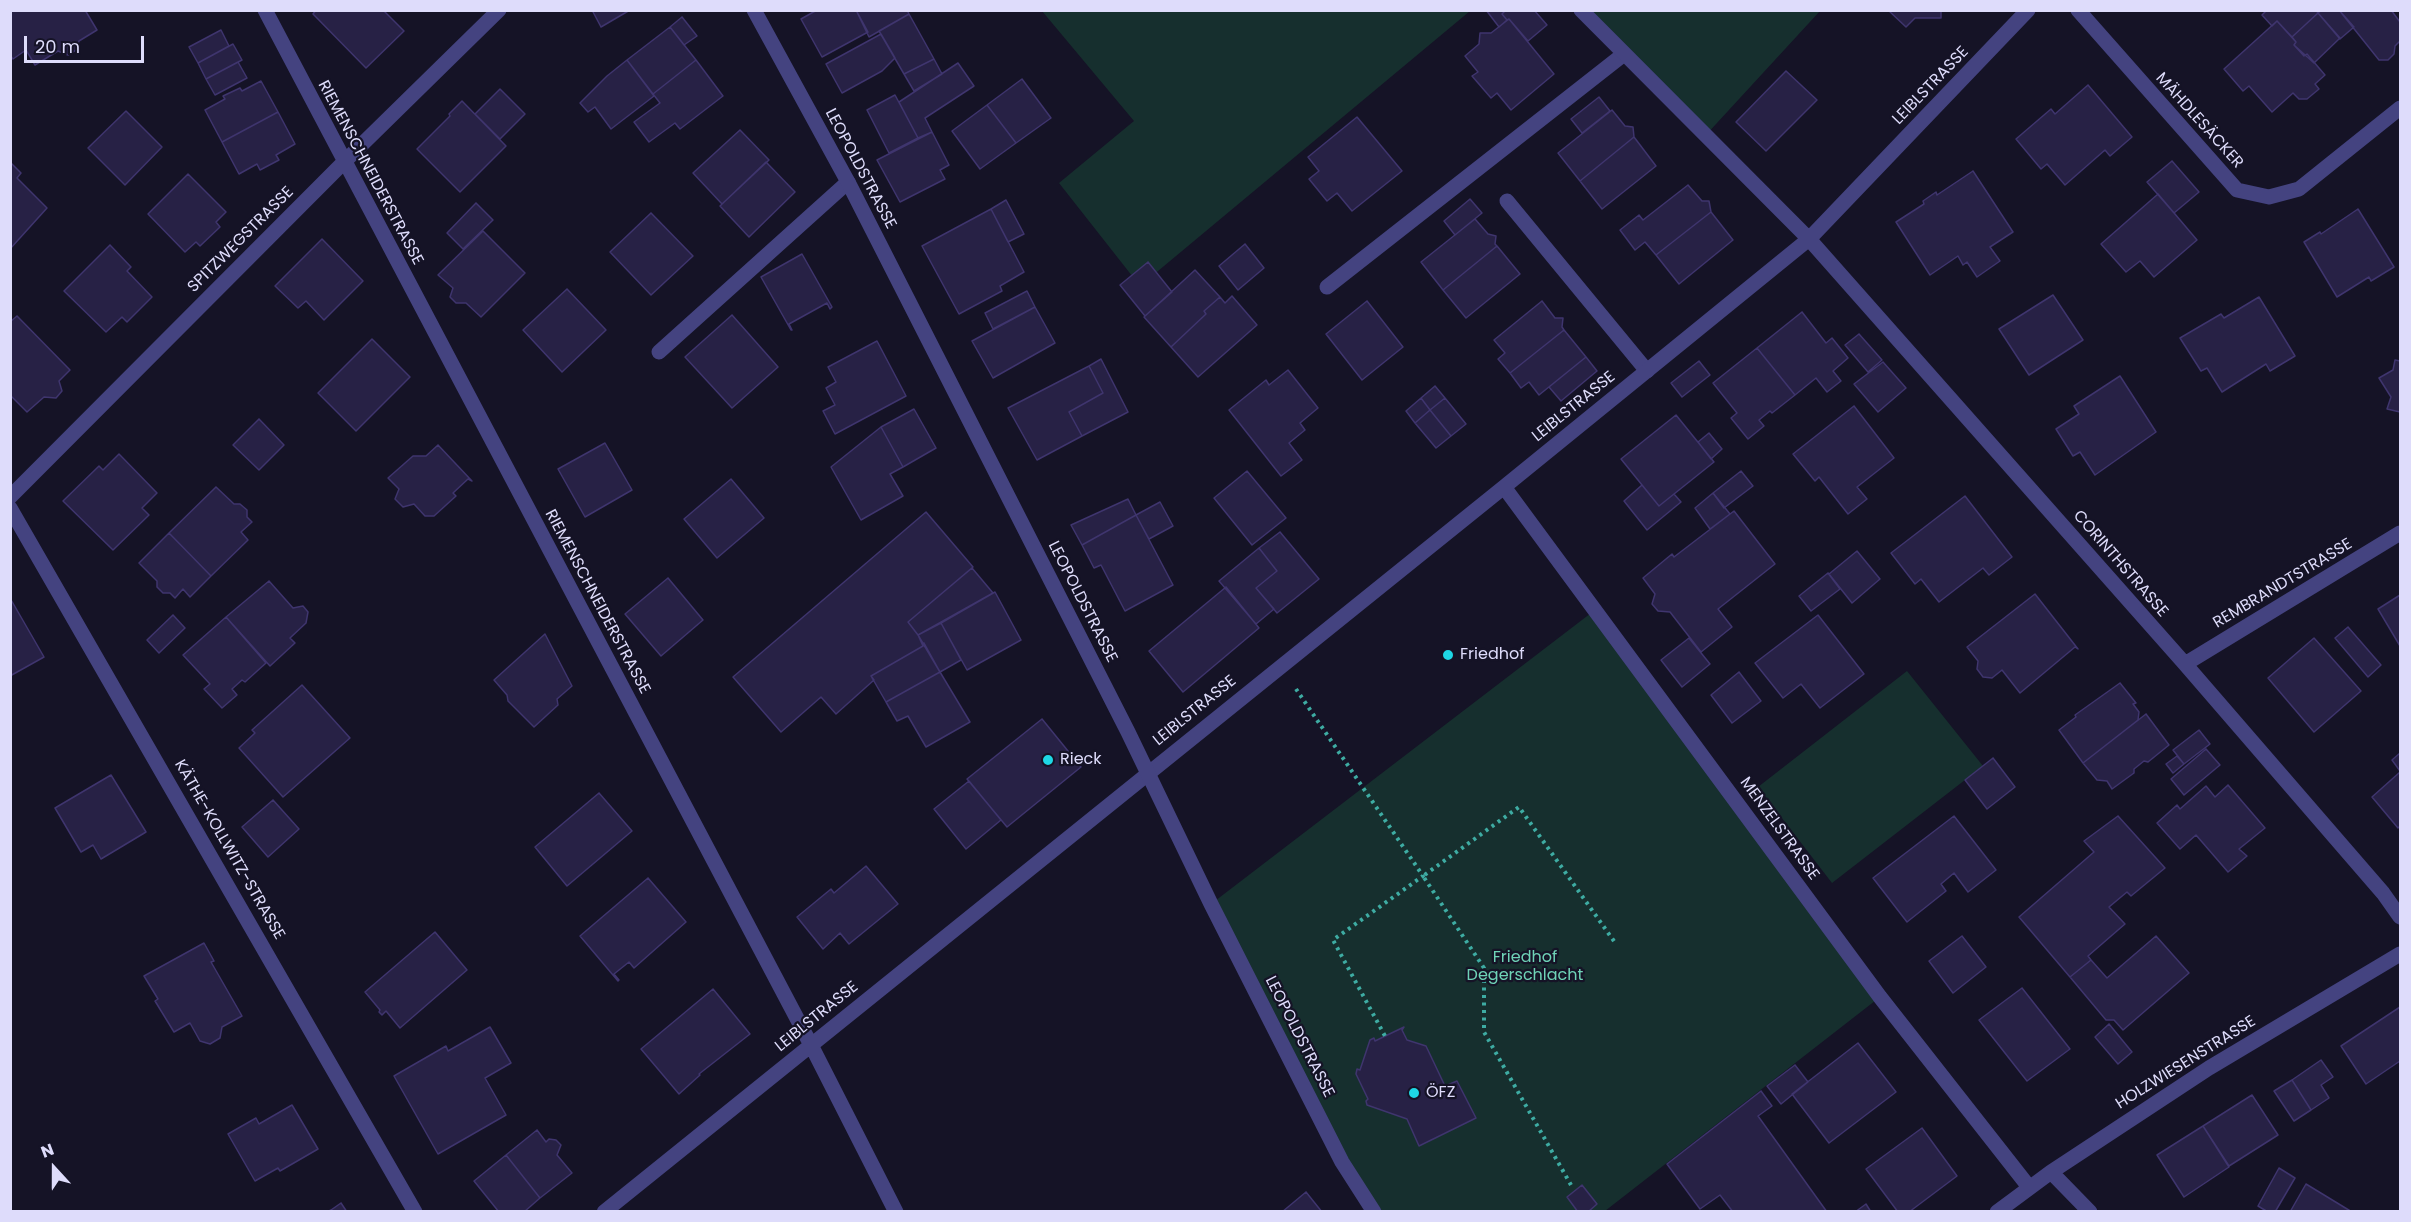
<!DOCTYPE html>
<meta charset="utf-8">
<style>
body{margin:0}
#map{position:relative;width:2411px;height:1222px;overflow:hidden;background:#151326;font-family:Poppins,sans-serif}
canvas{display:block}
.frame{position:absolute;inset:0;border:12px solid #dedcfb;pointer-events:none}
.north{position:absolute;left:24px;top:1138px;width:60px;height:60px;-webkit-text-stroke:4px #151326;paint-order:stroke;rotate:339deg;font-size:16px;font-weight:700;line-height:24px;text-align:center;color:#dedcfb}
.north::after{content:'';display:block;margin:auto;width:21px;height:27px;background:#dedcfb;clip-path:polygon(50% 0,100% 100%,50% 72%,0 100%)}
.scale{position:absolute;left:24px;top:36px;width:120px;height:27px;box-sizing:border-box;border:3px solid #dedcfb;border-top:0;padding-left:8px;font-size:18px;line-height:21px;white-space:nowrap;color:#dedcfb;-webkit-text-stroke:4px #151326;paint-order:stroke}
</style>
<div id="map">
<canvas width="2411" height="1222"></canvas>
<div class="frame"></div>
<div class="north">N</div>
<div class="scale">20 m</div>
</div>
<script>
const ctx = document.querySelector('canvas').getContext('2d');
ctx.lineJoin = 'round';
function fillPath(path, color) { ctx.fillStyle = color; ctx.fill(path, 'evenodd'); }
const toPath = rows => new Path2D(rows.map(r => 'M' + r).join(''));
function stroke(path, color, width, dash) { ctx.strokeStyle = color; ctx.lineWidth = width; ctx.lineCap = dash ? 'butt' : 'round'; ctx.setLineDash(dash || []); ctx.stroke(path); }
function label(font, color, halo, rows, align = 'center') {
  ctx.font = font + ' Poppins,sans-serif'; ctx.lineWidth = 4.5; ctx.setLineDash([]); ctx.textBaseline = 'middle'; ctx.strokeStyle = halo; ctx.fillStyle = color; for (const [text, x, y, turn = 0] of rows) {
    ctx.save(); ctx.translate(x, y); ctx.rotate((+turn || 0) * Math.PI / 180); ctx.textAlign = isNaN(turn) ? turn : align; if (halo) ctx.strokeText(text, 0, 0); ctx.fillText(text, 0, 0); ctx.restore();
  }
}
fillPath(toPath([
 [1042,11,1470,11,1140,286,1059,183,1134,121],
 [1581,11,1820,11,1705,136],
 [1595,610,1880,997,1605,1211,1374,1211,1211,904],
 [1907,671,1983,766,1832,883,1758,787]
]), '#162f2e');
const building = toPath([
 [10,10,85,10,97,30,79,41,76,50,68,55,58,51,35,65,26,50,13,59,10,55,10,10],
 [316,10,383,10,404,31,366,68,313,14,316,10],
 [592,10,630,10,601,27,592,10],
 [817,10,856,10,868,32,822,57,801,19,817,10],
 [856,10,907,10,909,14,869,37,856,10],
 [1486,10,1506,10,1502,14,1507,20,1499,27,1486,10],
 [1506,10,1534,10,1547,25,1528,41,1509,19,1507,20,1502,14,1506,10],
 [1888,10,1941,10,1941,18,1915,18,1906,27,1888,10],
 [2267,10,2316,10,2318,13,2292,37,2277,21,2272,26,2262,15,2267,10],
 [2322,10,2339,10,2354,27,2340,39,2318,13,2322,10],
 [2339,10,2391,10,2400,22,2400,41,2395,46,2394,54,2388,60,2379,60,2339,10],
 [2318,13,2340,38,2314,63,2294,45,2296,42,2292,37,2318,13],
 [909,14,934,59,904,74,879,31,909,14],
 [682,17,697,36,684,45,670,27,682,17],
 [1509,19,1554,74,1511,110,1497,93,1491,98,1472,76,1478,72,1465,56,1479,44,1480,33,1491,33,1509,19],
 [2277,21,2296,42,2294,45,2304,56,2307,54,2325,75,2315,84,2319,89,2307,99,2299,99,2293,93,2272,112,2249,86,2243,91,2224,69,2277,21],
 [670,27,696,60,653,94,627,60,670,27],
 [221,30,229,46,198,63,189,47,221,30],
 [881,34,895,58,882,71,842,93,826,64,881,34],
 [233,44,242,60,206,79,198,63,233,44],
 [934,59,942,74,914,91,904,74,934,59],
 [627,60,654,96,611,129,595,107,588,112,580,103,607,76,627,60],
 [696,60,723,96,680,129,675,123,649,142,634,122,660,103,653,94,696,60],
 [238,62,247,78,215,95,206,79,238,62],
 [958,63,974,86,925,118,932,132,918,138,899,102,958,63],
 [1786,71,1817,100,1766,151,1736,122,1786,71],
 [1022,79,1051,118,1016,143,987,105,1022,79],
 [261,81,278,112,222,142,205,110,225,99,223,96,240,88,242,91,261,81],
 [2088,85,2132,137,2110,156,2105,150,2065,185,2047,164,2041,169,2016,139,2051,109,2055,114,2088,85],
 [500,89,525,114,500,139,475,114,500,89],
 [895,95,918,138,889,153,867,110,895,95],
 [1599,97,1610,111,1582,133,1571,119,1599,97],
 [462,101,506,146,460,192,417,149,450,116,449,114,462,101],
 [987,105,1016,143,980,169,952,131,987,105],
 [1612,110,1625,126,1633,127,1634,137,1580,181,1558,153,1612,110],
 [126,111,162,147,125,185,88,148,126,111],
 [278,112,295,144,276,155,279,160,260,170,257,164,239,174,222,142,278,112],
 [1357,117,1402,171,1352,211,1337,193,1327,201,1309,179,1319,171,1308,157,1357,117],
 [740,130,769,160,722,204,693,173,740,130],
 [932,132,949,165,940,170,945,179,900,202,877,160,932,132],
 [1634,137,1656,166,1602,209,1580,181,1634,137],
 [2172,161,2199,192,2174,213,2147,182,2172,161],
 [10,162,21,173,17,178,47,208,10,249,10,162],
 [766,162,795,192,749,237,720,206,766,162],
 [1973,171,2013,232,1990,247,2000,261,1977,277,1967,262,1963,265,1958,256,1930,275,1896,222,1924,204,1923,201,1936,192,1937,195,1973,171],
 [188,174,226,212,216,222,220,227,200,246,196,242,185,252,148,214,188,174],
 [1688,185,1702,201,1709,201,1711,212,1656,255,1645,242,1635,250,1620,230,1639,215,1643,220,1688,185],
 [2158,194,2197,240,2154,277,2140,261,2126,272,2101,244,2158,194],
 [1470,199,1482,213,1455,235,1444,221,1470,199],
 [1006,200,1024,234,1008,242,991,209,1006,200],
 [476,203,493,220,463,249,447,233,476,203],
 [991,209,1024,272,1000,286,1002,291,959,314,922,246,991,209],
 [2358,209,2394,267,2371,281,2369,277,2337,297,2304,242,2320,232,2321,234,2358,209],
 [1711,212,1733,240,1679,284,1656,255,1711,212],
 [651,213,693,256,651,295,610,252,651,213],
 [1475,219,1488,234,1496,236,1495,244,1497,246,1443,290,1421,262,1475,219],
 [483,231,525,273,481,317,466,303,456,303,450,297,453,288,438,275,483,231],
 [322,239,363,281,324,320,306,301,298,308,275,286,322,239],
 [1245,244,1264,268,1238,290,1219,266,1245,244],
 [110,245,131,267,127,271,152,297,127,322,122,317,106,332,64,291,110,245],
 [1497,246,1520,274,1466,318,1443,290,1497,246],
 [802,254,832,307,830,309,827,303,789,324,792,330,791,330,761,277,802,254],
 [1148,262,1172,292,1145,316,1120,285,1148,262],
 [1195,270,1220,297,1204,311,1206,314,1171,347,1144,317,1195,270],
 [567,289,606,330,562,372,523,330,567,289],
 [1027,291,1035,307,993,329,985,313,1027,291],
 [2053,295,2083,340,2029,375,1999,329,2053,295],
 [1232,296,1257,325,1198,377,1171,347,1206,314,1204,311,1220,297,1225,303,1232,296],
 [2259,297,2295,356,2270,371,2266,364,2222,392,2207,368,2201,371,2180,338,2221,314,2224,318,2259,297],
 [1367,301,1403,347,1362,380,1326,334,1367,301],
 [1542,301,1555,318,1563,318,1562,327,1564,330,1510,373,1498,359,1505,353,1494,340,1542,301],
 [1035,307,1055,343,993,378,972,341,1035,307],
 [1802,312,1826,343,1832,338,1848,358,1833,371,1841,381,1827,392,1816,378,1795,395,1757,348,1802,312],
 [732,315,778,367,732,408,685,357,732,315],
 [17,316,70,370,59,381,62,391,56,398,44,397,27,412,10,395,10,322,17,316],
 [1564,330,1586,357,1539,395,1529,382,1521,388,1510,373,1564,330],
 [1859,334,1882,360,1868,372,1845,345,1859,334],
 [372,339,410,377,356,431,318,393,372,339],
 [877,341,906,396,835,434,823,411,835,405,826,388,836,382,828,367,877,341],
 [1757,348,1795,395,1772,413,1770,411,1759,420,1764,426,1748,439,1731,418,1737,413,1713,383,1757,348],
 [1586,357,1597,371,1561,401,1549,387,1586,357],
 [1101,359,1128,412,1082,436,1069,412,1103,393,1089,366,1101,359],
 [2395,360,2400,361,2400,412,2387,409,2391,397,2379,378,2393,370,2395,360],
 [1699,361,1710,375,1682,397,1671,383,1699,361],
 [1883,362,1906,388,1878,412,1854,384,1883,362],
 [1089,366,1103,393,1069,412,1082,436,1037,460,1008,408,1089,366],
 [1288,370,1318,408,1300,423,1305,430,1289,443,1302,460,1281,476,1229,410,1266,380,1269,385,1288,370],
 [2120,376,2156,432,2095,475,2080,452,2073,456,2056,429,2079,414,2074,406,2120,376],
 [1435,386,1445,398,1430,410,1421,398,1435,386],
 [1421,398,1430,410,1415,423,1406,411,1421,398],
 [1445,398,1466,424,1451,436,1430,410,1445,398],
 [1854,406,1894,458,1857,487,1867,499,1848,514,1819,477,1815,481,1793,454,1854,406],
 [914,409,936,448,903,467,881,427,914,409],
 [1430,410,1451,436,1436,448,1415,423,1430,410],
 [1676,415,1714,462,1659,506,1621,459,1676,415],
 [259,419,284,445,259,470,233,445,259,419],
 [881,427,903,467,890,474,903,496,861,520,831,467,881,427],
 [1709,433,1722,449,1711,459,1698,442,1709,433],
 [605,443,632,490,585,517,558,469,605,443],
 [438,445,472,481,468,479,453,493,456,496,434,516,425,516,414,504,403,507,395,499,399,489,388,478,413,456,426,456,438,445],
 [119,454,157,493,142,508,149,515,113,550,63,501,99,466,103,470,119,454],
 [1247,471,1286,518,1252,545,1214,498,1247,471],
 [1741,471,1753,486,1724,508,1713,493,1741,471],
 [731,479,764,518,717,558,684,519,731,479],
 [1642,485,1659,506,1674,494,1681,502,1647,530,1624,501,1642,485],
 [216,487,234,504,240,504,247,510,247,517,252,522,241,532,248,540,211,576,169,533,216,487],
 [1713,493,1730,514,1710,529,1695,508,1713,493],
 [1965,496,2012,557,1989,575,1983,568,1939,602,1921,579,1915,584,1891,553,1965,496],
 [1128,499,1136,515,1082,545,1071,525,1128,499],
 [1160,502,1173,526,1149,539,1136,515,1160,502],
 [1734,511,1775,564,1718,609,1732,627,1701,652,1670,612,1658,611,1652,604,1655,594,1643,578,1672,554,1674,557,1734,511],
 [926,512,973,567,908,622,918,635,923,646,871,676,874,680,836,714,821,697,781,732,733,677,926,512],
 [1136,515,1173,585,1125,611,1101,565,1094,568,1082,545,1136,515],
 [1280,532,1319,579,1277,613,1256,588,1277,571,1259,548,1280,532],
 [169,533,211,576,190,597,183,589,175,598,170,593,163,593,157,587,157,581,139,563,169,533],
 [1259,548,1277,571,1256,588,1274,609,1256,624,1219,581,1259,548],
 [1857,551,1880,579,1852,603,1829,574,1857,551],
 [972,568,993,593,918,635,908,622,972,568],
 [1828,573,1840,589,1811,611,1799,596,1828,573],
 [668,578,703,620,661,656,625,614,668,578],
 [269,581,293,608,303,606,308,612,306,623,290,638,295,643,270,666,226,617,269,581],
 [1226,587,1259,628,1183,692,1149,651,1226,587],
 [995,592,1021,640,967,670,941,623,995,592],
 [2035,594,2078,649,2075,647,2020,693,2002,670,1992,678,1983,677,1977,669,1978,661,1967,647,2035,594],
 [2400,595,2400,646,2378,609,2400,595],
 [10,598,44,657,10,676,10,598],
 [173,615,185,628,159,653,147,640,173,615],
 [1818,615,1864,674,1820,708,1801,684,1783,698,1755,663,1818,615],
 [226,617,266,663,245,682,242,680,232,689,237,695,222,708,204,689,210,684,183,655,226,617],
 [941,623,961,660,940,672,918,635,941,623],
 [2348,627,2381,665,2368,677,2335,638,2348,627],
 [545,634,572,686,557,699,558,705,534,727,508,701,507,695,494,680,545,634],
 [1689,638,1710,664,1682,687,1661,660,1689,638],
 [2314,638,2361,691,2314,732,2268,678,2314,638],
 [924,643,940,672,886,702,871,676,923,646,924,643],
 [940,672,970,722,926,747,908,716,897,721,886,702,940,672],
 [1739,672,1761,701,1732,723,1711,695,1739,672],
 [2120,683,2136,703,2133,704,2139,712,2138,720,2083,763,2059,730,2076,717,2075,715,2120,683],
 [302,685,350,738,283,797,239,748,255,733,252,730,302,685],
 [2146,714,2169,745,2148,762,2144,761,2134,769,2134,773,2112,789,2107,781,2097,780,2083,763,2146,714],
 [1042,719,1081,767,1007,827,967,779,1042,719],
 [2199,730,2210,744,2184,764,2173,750,2199,730],
 [2206,749,2220,765,2184,795,2171,779,2206,749],
 [2400,753,2400,771,2392,760,2400,753],
 [2177,756,2184,764,2173,773,2166,764,2177,756],
 [1993,758,2015,787,1987,809,1965,780,1993,758],
 [2400,772,2400,826,2398,828,2372,797,2400,772],
 [111,775,146,832,101,859,93,845,81,852,55,808,111,775],
 [969,781,1001,820,966,849,934,809,969,781],
 [2228,785,2265,828,2239,849,2247,856,2228,872,2196,835,2180,849,2157,823,2177,805,2180,809,2206,786,2215,797,2228,785],
 [599,793,632,831,567,886,535,847,599,793],
 [273,800,299,829,268,857,242,827,273,800],
 [1954,816,1996,870,1968,892,1954,873,1941,884,1946,891,1907,922,1873,878,1954,816],
 [2118,816,2165,868,2131,896,2127,892,2109,907,2125,924,2088,956,2091,960,2070,977,2019,917,2094,852,2084,841,2118,816],
 [866,866,898,904,849,944,840,933,823,949,797,917,831,889,834,893,866,866],
 [648,878,686,922,634,968,629,962,614,974,619,980,618,981,580,936,648,878],
 [435,932,467,970,400,1028,386,1011,382,1015,379,1012,380,1010,365,992,435,932],
 [1962,936,1986,967,1953,993,1929,961,1962,936],
 [2156,936,2189,973,2123,1030,2114,1020,2106,1020,2070,977,2091,960,2107,978,2156,936],
 [204,943,214,961,211,962,242,1016,222,1027,220,1038,210,1044,200,1041,190,1023,174,1032,155,1001,158,999,144,976,204,943],
 [2022,988,2070,1049,2027,1081,1979,1020,2022,988],
 [713,989,750,1034,699,1074,700,1075,679,1094,641,1049,713,989],
 [2400,1007,2400,1061,2366,1084,2341,1046,2400,1007],
 [2109,1024,2132,1052,2118,1064,2095,1037,2109,1024],
 [490,1027,511,1063,485,1078,506,1115,438,1154,394,1076,446,1046,448,1051,490,1027],
 [1404,1027,1402,1030,1407,1040,1426,1046,1445,1086,1457,1081,1476,1118,1419,1146,1407,1119,1367,1105,1366,1101,1368,1099,1356,1074,1357,1069,1360,1070,1370,1040,1374,1038,1375,1041,1404,1027],
 [1858,1043,1896,1092,1829,1143,1792,1094,1858,1043],
 [2321,1060,2333,1077,2321,1085,2329,1098,2311,1110,2292,1080,2321,1060],
 [1795,1065,1808,1082,1781,1104,1767,1086,1795,1065],
 [2292,1080,2311,1110,2294,1121,2274,1091,2292,1080],
 [1761,1091,1772,1106,1758,1116,1827,1212,1733,1212,1720,1195,1700,1209,1667,1164,1761,1091],
 [2252,1095,2278,1135,2229,1166,2203,1126,2252,1095],
 [292,1105,318,1149,280,1171,278,1168,255,1181,228,1134,256,1118,259,1124,292,1105],
 [2203,1126,2229,1167,2184,1197,2157,1155,2203,1126],
 [1922,1128,1957,1176,1909,1212,1898,1212,1866,1169,1922,1128],
 [537,1130,546,1142,549,1139,556,1140,561,1145,557,1155,572,1173,540,1198,506,1155,537,1130],
 [506,1155,540,1198,524,1212,499,1212,474,1181,506,1155],
 [2279,1168,2295,1178,2275,1212,2268,1212,2258,1206,2279,1168],
 [2306,1184,2352,1212,2290,1212,2306,1184],
 [1582,1185,1597,1204,1588,1212,1578,1212,1567,1197,1582,1185],
 [1306,1192,1322,1212,1282,1212,1306,1192],
 [341,1203,347,1212,327,1212,331,1210,341,1203],
 [1866,1204,1871,1212,1855,1212,1866,1204]
]);
fillPath(building, '#272145');
stroke(building, '#3f356e', 1.5);
stroke(toPath([
 [1296,689,1423,876,1333,940,1385,1036],
 [1571,1185,1484,1032,1484,968,1423,876,1519,807,1616,944]
]), '#3eaca3', 4, [3, 4.5]);
stroke(toPath([
 [1507,201,1647,371],
 [1327,287,1624,54],
 [659,352,848,182]
]), '#444380', 15);
stroke(toPath([
 [265,10,811,1045,896,1212],
 [1581,10,1809,239,2185,664,2383,893,2400,917],
 [2078,10,2237,190,2269,197,2299,189,2400,108],
 [1504,487,1880,997,2029,1187],
 [10,497,344,162,499,10],
 [10,508,415,1212],
 [2185,664,2400,533],
 [2051,1172,2090,1212],
 [604,1212,1504,487,1809,239,2028,10],
 [1997,1212,2051,1172,2209,1068,2400,954]
]), '#444380', 15);
stroke(toPath([
 [754,10,848,182,1128,732,1211,904,1342,1162,1374,1212]
]), '#444380', 15);
for (const [x, y, r, color] of [
 [1448,655,6,"#1ed7e5"],
 [1048,760,6,"#1ed7e5"],
 [1414,1093,6,"#1ed7e5"]
]) { const dot = new Path2D(); dot.arc(x, y, r, 0, 2 * Math.PI); ctx.fillStyle = color; ctx.fill(dot); stroke(dot, '#151326', 2); }
label('16px', '#dedcfb', '#151326', [
 ["LEIBLSTRASSE",1931,86,-46],
 ["MÄHDLESÄCKER",2199,121,48],
 ["LEOPOLDSTRASSE",860,169,62],
 ["RIEMENSCHNEIDERSTRASSE",370,173,62],
 ["SPITZWEGSTRASSE",241,240,-45],
 ["LEIBLSTRASSE",1574,407,-39],
 ["CORINTHSTRASSE",2120,564,49],
 ["REMBRANDTSTRASSE",2283,584,-31],
 ["RIEMENSCHNEIDERSTRASSE",597,602,62],
 ["LEOPOLDSTRASSE",1082,602,63],
 ["LEIBLSTRASSE",1195,711,-39],
 ["MENZELSTRASSE",1779,829,54],
 ["KÄTHE-KOLLWITZ-STRASSE",229,850,60],
 ["LEIBLSTRASSE",817,1017,-39],
 ["LEOPOLDSTRASSE",1299,1037,63],
 ["HOLZWIESENSTRASSE",2186,1063,-32]
]);
label('16px', '#dedcfb', '#151326', [
 ["Friedhof",1460,655],
 ["Rieck",1060,760],
 ["ÖFZ",1426,1093]
], 'left');
label('16px', '#6fd3b7', '#151326', [
 ["Friedhof",1525,958],
 ["Degerschlacht",1525,976]
]);
</script>
